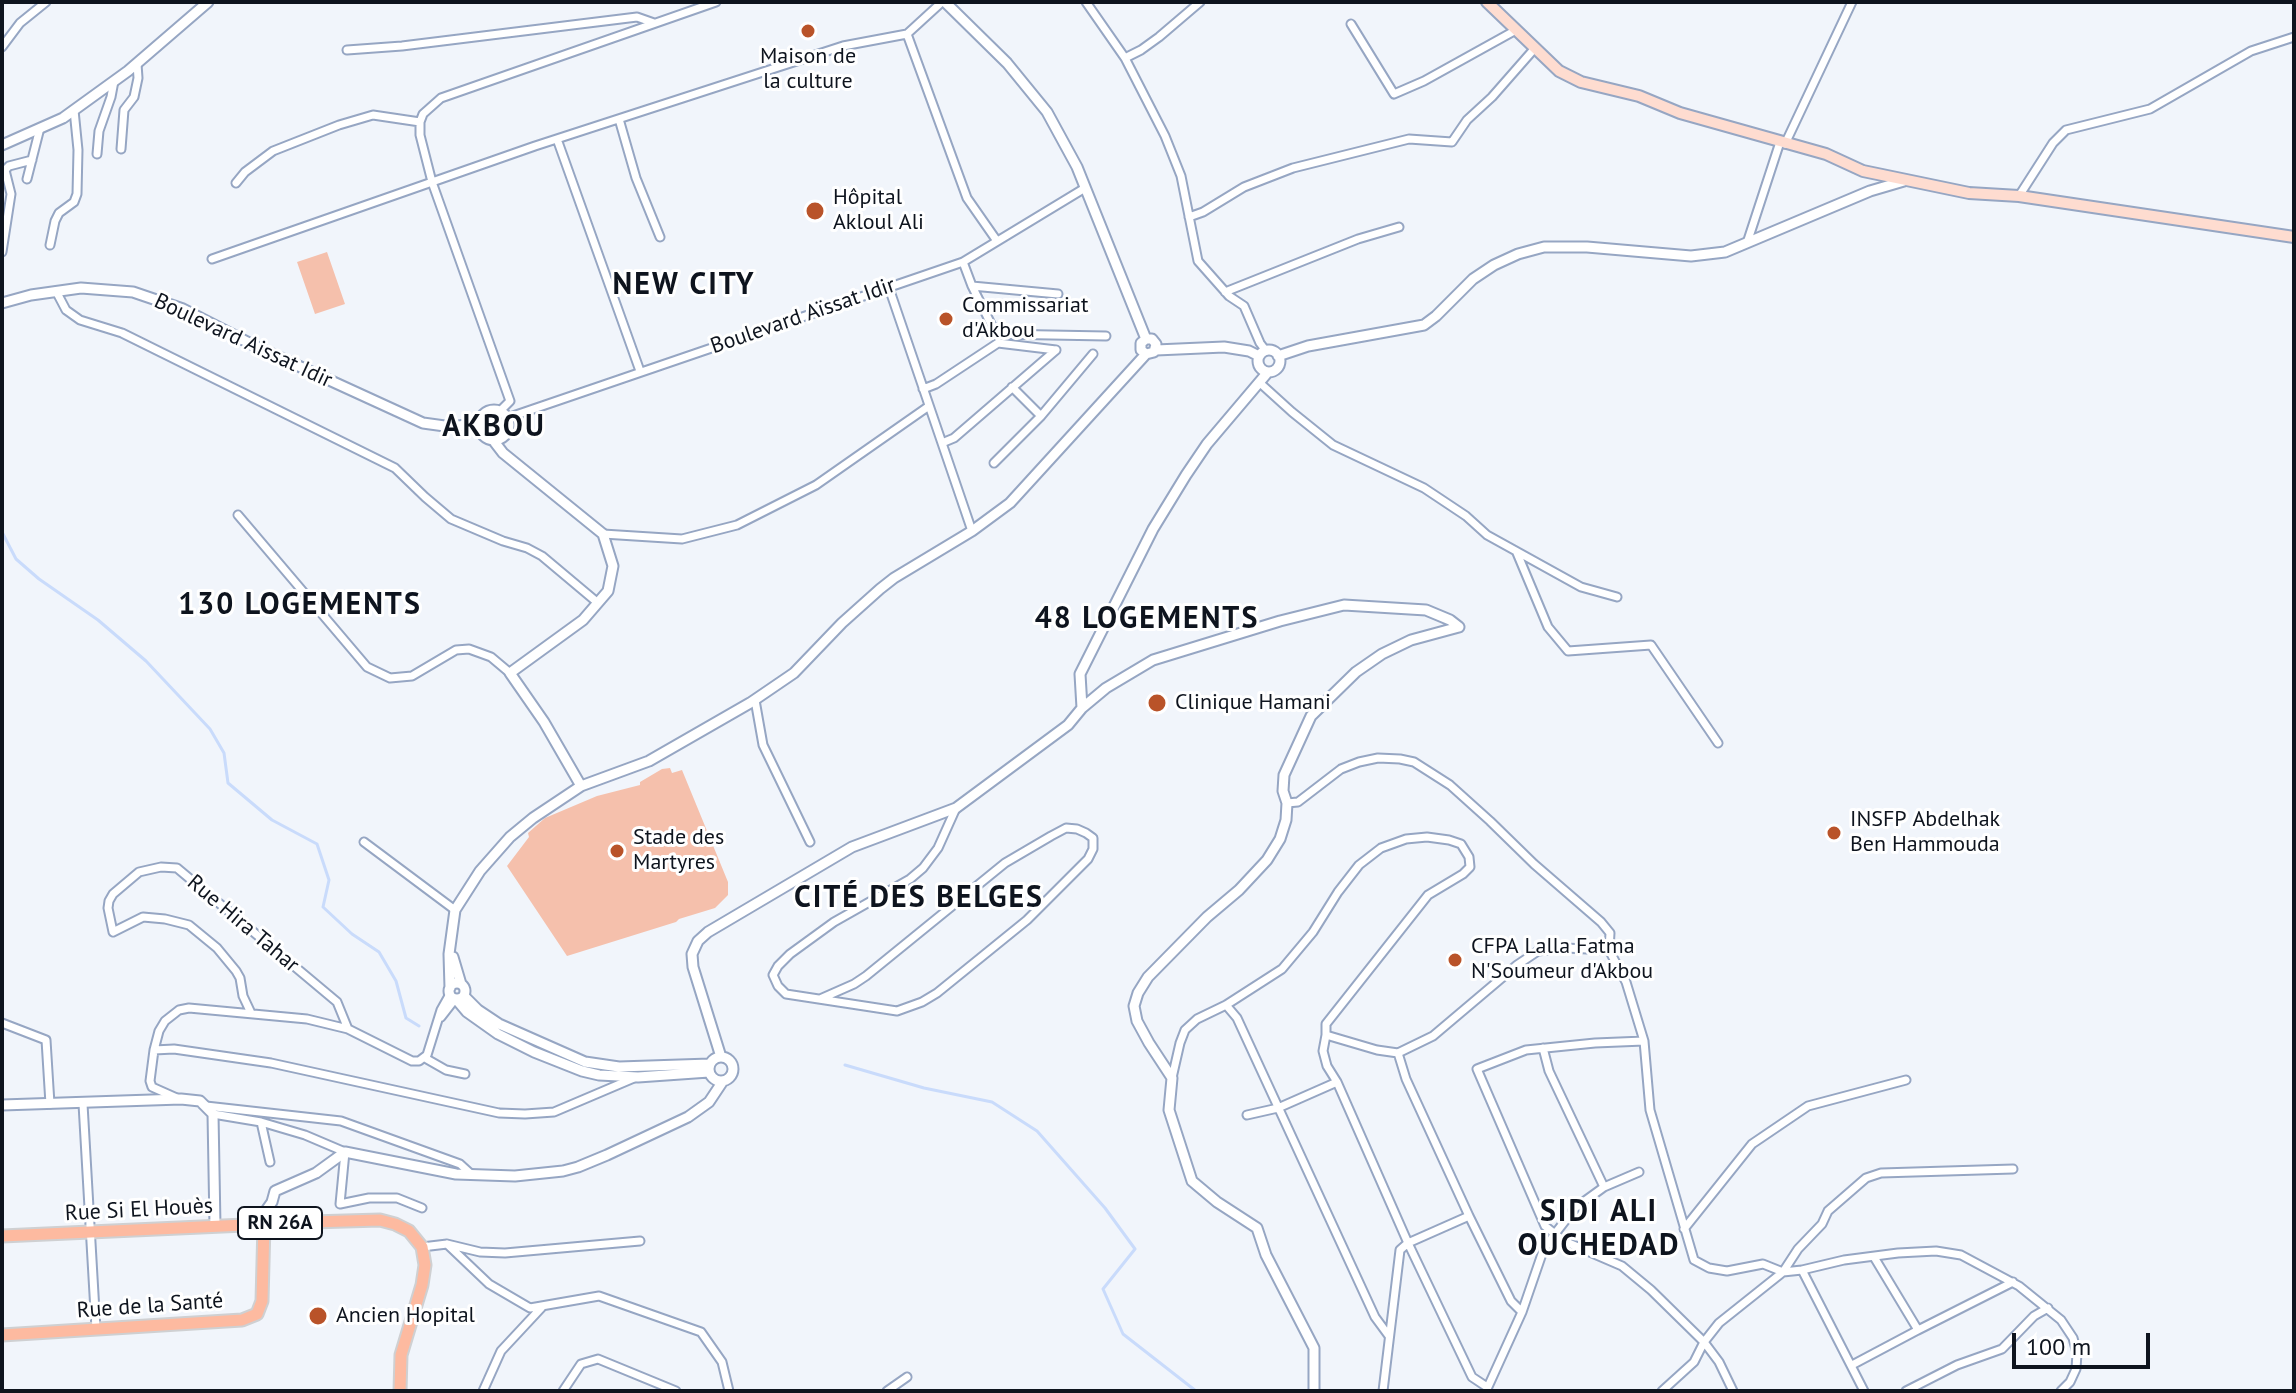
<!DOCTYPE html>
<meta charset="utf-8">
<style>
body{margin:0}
#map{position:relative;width:2296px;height:1393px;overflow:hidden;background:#f1f5fb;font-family:"PT Sans",sans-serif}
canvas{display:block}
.frame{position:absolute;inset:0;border:4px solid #0e141e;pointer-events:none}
.scale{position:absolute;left:2012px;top:1333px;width:138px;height:36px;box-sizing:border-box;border:4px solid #0e141e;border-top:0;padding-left:10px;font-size:24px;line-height:28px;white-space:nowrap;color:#0e141e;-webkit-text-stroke:6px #fff;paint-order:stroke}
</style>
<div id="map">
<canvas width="2296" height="1393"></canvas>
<div class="frame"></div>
<div class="scale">100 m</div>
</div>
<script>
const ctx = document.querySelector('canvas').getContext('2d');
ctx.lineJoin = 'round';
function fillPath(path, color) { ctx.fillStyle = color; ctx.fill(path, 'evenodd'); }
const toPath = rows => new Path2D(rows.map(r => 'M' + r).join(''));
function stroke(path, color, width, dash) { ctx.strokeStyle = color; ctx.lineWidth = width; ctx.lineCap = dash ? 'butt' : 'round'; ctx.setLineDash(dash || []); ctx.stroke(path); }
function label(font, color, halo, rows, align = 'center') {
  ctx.font = font + ' "PT Sans",sans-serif'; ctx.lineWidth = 6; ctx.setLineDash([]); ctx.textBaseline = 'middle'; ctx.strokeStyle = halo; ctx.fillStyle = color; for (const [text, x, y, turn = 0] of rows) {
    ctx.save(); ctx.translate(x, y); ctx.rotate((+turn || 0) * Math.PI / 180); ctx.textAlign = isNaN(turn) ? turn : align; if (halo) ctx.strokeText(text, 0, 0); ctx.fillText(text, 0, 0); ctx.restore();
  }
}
fillPath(toPath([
 [327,252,345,304,315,314,297,262],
 [670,768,672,773,682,770,728,882,728,895,715,908,679,919,676,922,567,956,507,866,529,837,528,833,545,818,597,796,640,785,640,782,662,769]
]), '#f5c0ac');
stroke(toPath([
 [2,532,16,559,39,579,98,620,146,661,210,729,224,753,228,783,272,820,317,844,329,880,323,907,352,934,379,952,396,981,406,1018,419,1026],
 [845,1065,924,1088,992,1102,1037,1131,1105,1208,1135,1249,1103,1289,1123,1334,1196,1391]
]), '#c9dbfb', 3);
const minor = toPath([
 [1086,2,1125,58,1165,136,1181,176,1198,261,1229,296,1244,306,1260,343,1266,351],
 [1351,24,1394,94,1424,81,1516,30],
 [907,34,967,198,997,241],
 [2,47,20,23,46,2],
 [347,50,402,46,637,17,654,23],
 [1125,58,1141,50,1159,37,1200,2],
 [619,119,636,178,660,237],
 [557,139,640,371],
 [1785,144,1852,2],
 [121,149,124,110,134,97,138,78,137,64],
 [97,154,99,131,111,97,114,81],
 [27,179,40,128],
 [236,183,245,172,273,151,339,125,373,115,420,122],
 [2019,196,2053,143,2066,130,2150,109,2251,51,2294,37],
 [1189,217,1203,212,1244,187,1293,168,1409,139,1452,142,1467,120,1492,97,1535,48],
 [1747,243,1780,142],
 [50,245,55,221,59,213,74,202,77,194,78,150,74,110],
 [2,252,11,194,5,170,9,166,32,160],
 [212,259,535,146,843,46,907,34,942,2],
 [963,262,972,286,1058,294],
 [972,286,996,334,1106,336],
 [889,288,972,531],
 [56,291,66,310,80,320,122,333,395,468,425,497,451,519,503,541,527,548,542,556,598,603],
 [1225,292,1358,239,1399,227],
 [1260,383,1292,412,1333,445,1424,488,1466,516,1487,535,1581,587,1617,597],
 [1012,387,1041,416],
 [923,389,936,384,998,343,1056,350],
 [500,411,510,401,432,182,420,135,420,122,423,114,441,98,716,2],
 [507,418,963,262,1085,188],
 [942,443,954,438,1056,350],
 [994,463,1041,416,1093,354],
 [238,515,367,667,390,678,412,676,456,650,469,649,491,657,510,673],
 [603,534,682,539,737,525,816,485,929,406],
 [1517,553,1548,627,1568,651,1651,645,1718,743],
 [755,700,763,745,810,842],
 [1287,803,1298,802,1341,769,1359,762,1378,758,1400,759,1414,762,1450,785,1490,821,1534,864,1601,922,1610,933,1609,950,1626,982,1644,1041,1650,1110,1694,1260,1709,1268,1727,1271,1763,1264,1783,1272,1719,1323,1704,1342,1694,1362,1662,1391],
 [364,842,455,910],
 [820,999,854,984,866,976,1005,863,1051,836,1066,828,1077,829,1086,833,1093,838,1093,849,1088,859,1027,920,937,993,922,1002,897,1011,786,994,778,986,773,975,778,966,790,954,834,922,910,879,923,868,938,848,956,808],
 [1226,1005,1237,1018,1375,1317,1389,1336],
 [251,1013,243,996,240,978,236,971,217,948,189,925,165,919,143,917,113,932,108,908,109,901,113,894,139,872,161,867,177,868,337,1002,348,1029],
 [441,1017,455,999],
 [2,1023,46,1040,50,1104],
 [1326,1035,1323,1051,1327,1066,1337,1082,1408,1243,1472,1377,1487,1387],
 [1644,1041,1595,1043,1526,1050,1477,1069,1545,1226,1564,1241,1622,1266,1651,1290,1704,1342,1719,1362,1733,1391],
 [1543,1048,1549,1071,1604,1187],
 [154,1050,174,1049,271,1063,499,1113,525,1114,554,1112,634,1078],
 [1398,1053,1406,1079,1469,1216,1511,1301,1522,1312],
 [425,1058,446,1070,465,1074],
 [1172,1078,1180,1043,1185,1030,1197,1019,1226,1005,1282,969,1313,932,1338,892,1359,865,1381,848,1406,839,1427,837,1449,840,1461,844,1469,857,1470,867,1463,874,1428,895,1326,1024,1326,1035,1377,1050,1398,1053,1433,1036,1517,965,1538,951,1565,948,1609,950],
 [179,1099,152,1087,150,1081,154,1050,159,1031,165,1021,179,1010,189,1008,307,1019,348,1029,412,1061,419,1061,427,1055,441,1010,450,994],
 [83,1104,96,1329],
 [206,1106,341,1121,460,1164,471,1174],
 [213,1114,261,1122,305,1135,345,1152,340,1204,369,1198,397,1198,422,1208],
 [1247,1115,1278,1108,1337,1082],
 [261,1122,270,1162],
 [1684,1229,1752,1144,1808,1106,1906,1080],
 [447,1244,489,1284,530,1308,599,1296,701,1332,722,1362,729,1391],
 [422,1247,447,1244,480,1252,505,1253,640,1241],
 [1874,1257,1918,1330,2013,1282],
 [1802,1270,1844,1260,1898,1253,1936,1251,1961,1255,2019,1286,2061,1320,2073,1338,2077,1353,2076,1369,2070,1382,2061,1391],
 [1783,1272,1798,1249,1822,1224,1828,1211,1866,1178,1881,1173,2013,1169],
 [1783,1272,1802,1270,1864,1391],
 [1852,1365,1918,1330],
 [1487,1389,1522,1312,1543,1251,1554,1235,1575,1208,1604,1187,1639,1172],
 [483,1391,501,1351,542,1307],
 [563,1391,581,1364,598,1359,676,1391],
 [887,1391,907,1377],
 [1383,1391,1400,1250,1408,1243,1469,1216],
 [1906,1391,1957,1365,2002,1349,2034,1316,2048,1308]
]);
const tertiary = toPath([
 [945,2,1007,63,1047,112,1077,167,1146,339],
 [2,145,63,118,128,71,208,2],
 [2,303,31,295,81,288,133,292,183,309,257,347,423,423,452,427,479,423],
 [1156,350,1224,347,1249,351,1259,356],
 '1258 361a11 11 0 1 1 22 0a11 11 0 1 1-22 0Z',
 [1278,356,1308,346,1424,325,1436,316,1473,279,1494,265,1518,254,1544,247,1587,247,1691,256,1725,252,1870,191,1904,181],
 '479 425a15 15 0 1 1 30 0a15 15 0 1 1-30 0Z',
 [493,440,503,453,603,534,613,566,608,591,583,620,510,673,544,722,581,786],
 [1082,708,1106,688,1153,660,1280,621,1344,605,1426,610,1450,620,1459,627],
 [453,957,461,984],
 '449 991a8 8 0 1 1 16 0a8 8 0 1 1-16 0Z',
 [450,988,449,954,455,910,480,871,510,837,533,818,581,786,649,761,750,703,794,673,842,623,880,589,894,578,972,531,1010,503,1146,354,1154,352,1156,344,1152,339,1146,339,1141,343,1141,350,1146,354],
 [464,996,478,1010,499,1024,585,1062,619,1067,710,1064],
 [456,999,467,1012,498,1034,534,1052,582,1071,599,1075,638,1077,709,1072],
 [721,1057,693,967,692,954,698,941,708,932,852,847,956,808,1068,725,1082,708,1080,674,1153,529,1186,475,1207,444,1268,372],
 '709 1069a12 12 0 1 1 24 0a12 12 0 1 1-24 0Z',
 [2,1105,181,1099,200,1101,213,1114,215,1226],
 [264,1224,267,1209,272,1202,275,1191,316,1173,345,1152,456,1174,515,1176,563,1171,578,1167,607,1155,688,1117,709,1102,723,1081],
 [1314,1391,1314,1348,1266,1255,1257,1228,1217,1202,1192,1181,1169,1110,1172,1078,1149,1043,1137,1021,1134,1006,1138,993,1148,977,1207,917,1239,890,1267,860,1280,839,1286,820,1287,803,1283,791,1284,775,1311,716,1356,672,1382,654,1411,640,1459,627]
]);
const secondary = toPath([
 [1487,2,1559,71,1581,82,1639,96,1680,113,1826,154,1863,171,1969,193,2019,196,2294,237]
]);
const primary = toPath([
 [2,1236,311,1222,380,1220,395,1224,409,1231,422,1247,425,1265,422,1285,401,1355,400,1391],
 [2,1335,242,1320,257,1314,262,1301,264,1224]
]);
stroke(minor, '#96a6c3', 11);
stroke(tertiary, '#96a6c3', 13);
stroke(secondary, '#96a6c3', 14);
stroke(primary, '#cfd0d2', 15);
stroke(minor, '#fff', 7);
stroke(tertiary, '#fff', 9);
stroke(secondary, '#fedcd0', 10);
stroke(primary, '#fdbaa0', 11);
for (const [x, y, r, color] of [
 [808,31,8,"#b95329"],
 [815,211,10,"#b95329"],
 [946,319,8,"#b95329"],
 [1157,703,10,"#b95329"],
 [1834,833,8,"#b95329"],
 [617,851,8,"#b95329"],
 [1455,960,8,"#b95329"],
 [318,1316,10,"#b95329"]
]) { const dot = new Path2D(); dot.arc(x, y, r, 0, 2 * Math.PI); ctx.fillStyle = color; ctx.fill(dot); stroke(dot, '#fff', 3); }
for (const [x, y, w] of [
 [280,1223,84]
]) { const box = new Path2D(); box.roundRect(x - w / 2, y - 16, w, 32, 6); ctx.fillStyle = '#fff'; ctx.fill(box); stroke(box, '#0e141e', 2); }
label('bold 20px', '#0e141e', null, [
 ["RN 26A",280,1223]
]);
label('22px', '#0e141e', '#fff', [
 ["Maison de",808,57,"center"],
 ["la culture",808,82,"center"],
 ["Hôpital",833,198],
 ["Akloul Ali",833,223],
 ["Commissariat",962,306],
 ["d'Akbou",962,331],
 ["Clinique Hamani",1175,703],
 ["INSFP Abdelhak",1850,820],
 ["Ben Hammouda",1850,845],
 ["Stade des",633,838],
 ["Martyres",633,863],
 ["CFPA Lalla Fatma",1471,947],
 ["N'Soumeur d'Akbou",1471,972],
 ["Ancien Hopital",336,1316]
], 'left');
label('22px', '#0e141e', '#fff', [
 ["Boulevard Aïssat Idir",803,316,-19],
 ["Boulevard Aissat Idir",243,341,25],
 ["Rue Hira Tahar",243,924,40],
 ["Rue Si El Houès",139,1210,-3],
 ["Rue de la Santé",150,1306,-4]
]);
ctx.letterSpacing = '2px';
label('bold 30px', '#0e141e', '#fff', [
 ["NEW CITY",684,285],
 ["AKBOU",494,427],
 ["130 LOGEMENTS",300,605],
 ["48 LOGEMENTS",1147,619],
 ["CITÉ DES BELGES",919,898],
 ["SIDI ALI",1599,1212],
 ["OUCHEDAD",1599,1246]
]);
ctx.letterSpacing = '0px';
</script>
